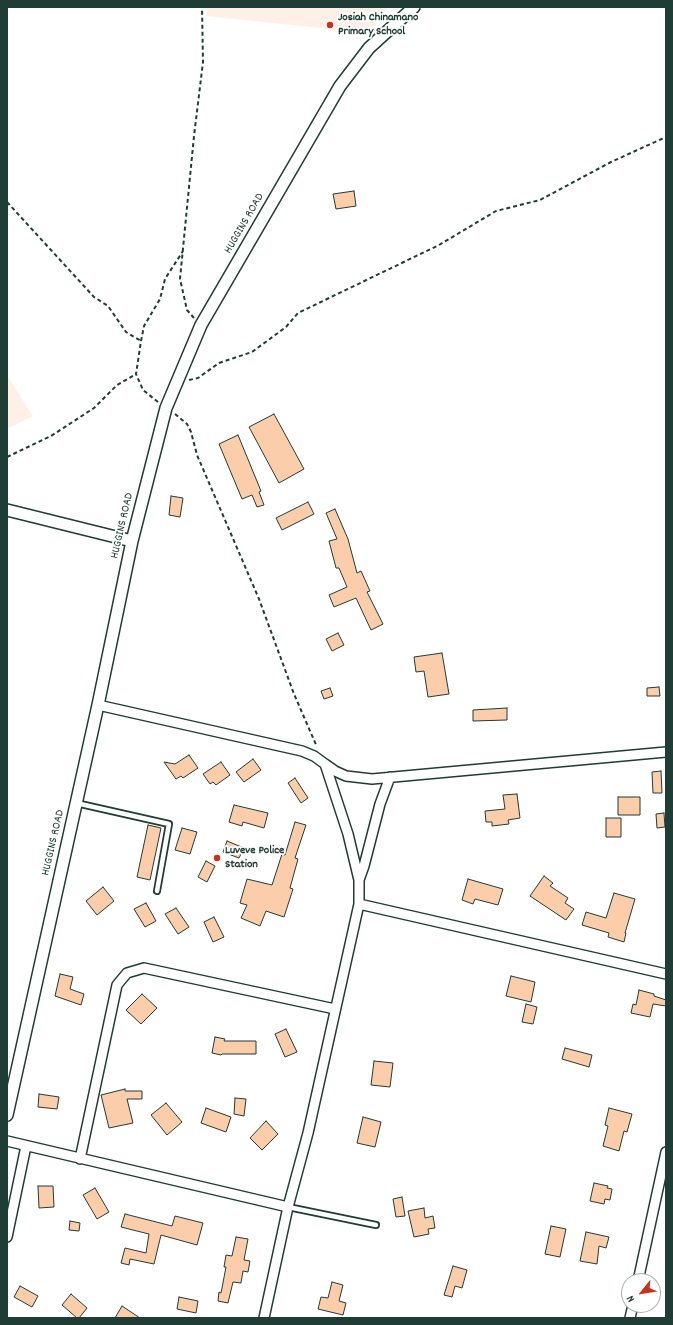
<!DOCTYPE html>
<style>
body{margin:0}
#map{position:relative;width:673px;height:1325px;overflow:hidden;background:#fff;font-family:Dekko,sans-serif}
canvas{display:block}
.frame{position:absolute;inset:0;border:8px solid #1f3d34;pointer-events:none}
.north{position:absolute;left:621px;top:1273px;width:40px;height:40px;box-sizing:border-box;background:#fff;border:1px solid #a5b1ae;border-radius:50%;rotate:240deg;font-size:11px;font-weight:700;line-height:16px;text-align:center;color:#1f3d34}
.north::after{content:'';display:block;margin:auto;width:14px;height:18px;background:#c8321e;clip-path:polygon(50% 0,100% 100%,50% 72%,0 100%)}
</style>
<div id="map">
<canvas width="673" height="1325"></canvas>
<div class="frame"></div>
<div class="north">N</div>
</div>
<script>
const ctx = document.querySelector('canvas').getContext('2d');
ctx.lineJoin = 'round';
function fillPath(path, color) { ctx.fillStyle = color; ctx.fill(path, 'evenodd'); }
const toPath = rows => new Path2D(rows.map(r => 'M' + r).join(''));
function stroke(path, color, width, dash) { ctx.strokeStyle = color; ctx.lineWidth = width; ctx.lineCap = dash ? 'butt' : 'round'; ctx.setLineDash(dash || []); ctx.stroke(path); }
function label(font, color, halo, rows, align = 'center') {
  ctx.font = font + ' Dekko,sans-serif'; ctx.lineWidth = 3.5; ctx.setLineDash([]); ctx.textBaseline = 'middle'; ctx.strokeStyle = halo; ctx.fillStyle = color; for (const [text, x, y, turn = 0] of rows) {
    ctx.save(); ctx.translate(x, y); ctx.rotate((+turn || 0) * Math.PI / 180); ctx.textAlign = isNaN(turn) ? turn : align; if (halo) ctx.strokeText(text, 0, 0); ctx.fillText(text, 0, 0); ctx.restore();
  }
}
fillPath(toPath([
 [207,7,388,7,367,33,206,16],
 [7,375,33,416,7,429]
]), '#fef0e6');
const building = toPath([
 [354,191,356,206,336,209,333,194,354,191],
 [274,414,304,469,279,483,249,427,274,414],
 [238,435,261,491,259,492,264,505,257,507,252,495,242,499,219,444,238,435],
 [171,496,183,498,180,517,169,515,171,496],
 [308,502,314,514,282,530,276,518,308,502],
 [335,509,348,539,357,573,361,571,370,591,367,592,383,624,371,630,356,598,334,607,329,595,347,587,339,568,336,568,329,541,337,539,326,513,335,509],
 [338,633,344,645,332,651,326,639,338,633],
 [442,653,449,694,428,697,424,671,416,672,414,657,442,653],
 [659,687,660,696,647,696,647,688,659,687],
 [330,688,333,696,324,699,321,691,330,688],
 [507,708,507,720,473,721,473,710,507,708],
 [189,755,198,768,183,778,181,776,176,779,164,762,175,764,189,755],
 [253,759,261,770,244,782,236,772,253,759],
 [221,762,230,775,216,785,213,782,210,784,203,774,221,762],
 [661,771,662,793,653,793,652,772,661,771],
 [295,778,308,798,301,803,288,783,295,778],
 [517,794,520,818,508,820,509,824,492,826,492,822,486,822,485,811,505,809,503,795,517,794],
 [618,797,640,797,640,815,618,815,618,797],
 [234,805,268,813,264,828,243,822,242,826,229,822,234,805],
 [664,813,665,827,657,828,656,814,664,813],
 [606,818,621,818,621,837,606,837,606,818],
 [295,822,306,825,295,858,298,859,290,888,293,889,284,917,266,911,260,926,241,918,247,905,240,903,247,879,272,885,282,854,285,855,295,822],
 [148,825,161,828,150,880,137,877,148,825],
 [182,828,197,832,190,854,175,850,182,828],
 [227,841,244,848,239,858,223,852,227,841],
 [206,861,215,866,207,882,198,877,206,861],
 [544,876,553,883,550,886,568,898,565,903,574,909,566,920,530,896,544,876],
 [468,879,503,889,498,905,475,899,473,904,462,900,468,879],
 [103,887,114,901,97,915,86,901,103,887],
 [614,893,635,899,625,933,626,933,624,942,608,937,609,933,582,925,586,912,606,918,614,893],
 [146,903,156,921,145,927,134,909,146,903],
 [176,908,189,927,178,934,165,914,176,908],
 [214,917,224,937,213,942,204,922,214,917],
 [60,974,73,977,70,989,84,994,81,1005,55,996,60,974],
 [511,976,535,982,531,1002,506,996,511,976],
 [639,990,654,994,654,996,666,1000,666,1006,653,1004,650,1017,631,1013,633,1004,636,1005,639,990],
 [142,994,157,1008,141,1024,126,1010,142,994],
 [526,1004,537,1007,533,1024,522,1022,526,1004],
 [286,1029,297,1052,285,1057,275,1034,286,1029],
 [215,1037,225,1039,224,1041,256,1041,256,1054,222,1054,221,1055,212,1053,215,1037],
 [565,1048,592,1055,589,1067,562,1059,565,1048],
 [374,1061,393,1063,390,1087,371,1085,374,1061],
 [125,1089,125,1091,142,1091,142,1099,127,1099,133,1123,109,1128,101,1095,125,1089],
 [39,1094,59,1097,57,1109,38,1107,39,1094],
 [235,1098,246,1099,244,1116,234,1114,235,1098],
 [166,1103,182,1122,167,1135,151,1115,166,1103],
 [206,1108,231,1117,226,1132,201,1123,206,1108],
 [609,1108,632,1114,627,1132,624,1131,619,1151,603,1146,608,1126,605,1125,609,1108],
 [363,1117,381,1122,375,1147,357,1143,363,1117],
 [266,1121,278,1134,262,1150,250,1138,266,1121],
 [594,1183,608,1186,607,1188,612,1189,610,1200,605,1199,604,1204,590,1201,594,1183],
 [38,1186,53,1186,54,1207,39,1208,38,1186],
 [95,1188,109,1212,97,1219,83,1195,95,1188],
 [402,1197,405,1216,396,1217,393,1199,402,1197],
 [424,1208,425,1218,433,1216,435,1228,428,1229,429,1234,414,1237,408,1211,424,1208],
 [125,1214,172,1226,175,1216,203,1223,197,1245,161,1235,154,1264,130,1259,129,1265,121,1263,125,1248,146,1253,149,1234,121,1227,125,1214],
 [70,1221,80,1223,79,1231,69,1230,70,1221],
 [551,1226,566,1229,560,1257,545,1254,551,1226],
 [586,1232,609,1237,606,1248,599,1246,597,1264,580,1261,586,1232],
 [236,1237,248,1239,244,1260,250,1261,248,1272,243,1271,241,1283,233,1282,228,1303,218,1301,219,1292,221,1293,226,1267,224,1267,226,1255,232,1256,236,1237],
 [453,1266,467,1270,462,1288,455,1286,452,1297,444,1295,453,1266],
 [332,1282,343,1285,339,1301,346,1303,343,1315,318,1309,321,1297,328,1298,332,1282],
 [20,1286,38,1296,32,1307,14,1297,20,1286],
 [71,1294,87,1308,79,1318,77,1318,62,1305,71,1294],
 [179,1297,198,1301,196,1313,177,1309,179,1297],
 [122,1306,140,1318,115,1318,122,1306]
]);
fillPath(building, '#fbcdaa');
stroke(building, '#1f3d34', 1);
const service = toPath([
 [76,803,169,824,157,891],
 [288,1207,376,1225]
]);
const minor = toPath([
 [98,705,302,751,314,756,325,764,348,834,359,880,359,904,308,1133,288,1207,264,1318],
 [325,764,335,771,346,776,372,779,666,752],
 [359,880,364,866,380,804,390,777],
 [359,904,666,974],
 [7,1141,288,1207],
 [80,1159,117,985,127,973,144,968,335,1009],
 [7,1237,26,1146],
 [638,1281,666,1152],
 [630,1318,633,1305]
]);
const tertiary = toPath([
 [7,510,132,541],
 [7,1115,98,705,132,541,166,408,201,325,340,86,369,48,414,7]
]);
stroke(service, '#1f3d34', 8);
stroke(minor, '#1f3d34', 12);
stroke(tertiary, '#1f3d34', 14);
stroke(toPath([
 [7,202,94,297,108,306,126,332,141,341],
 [194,318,187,310,180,279,194,136,203,62,202,7],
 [189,380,198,378,219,363,252,352,286,327,298,313,439,245,496,211,540,200,611,162,666,137],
 [158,402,143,390,136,374,141,341,144,326,160,299,165,279,183,251],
 [175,414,187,424,191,432,197,455,259,599,294,694,317,747],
 [7,457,51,436,94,408,117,385,136,374]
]), '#1f3d34', 2, [4, 3]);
stroke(service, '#fff', 4.5);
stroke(minor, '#fff', 9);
stroke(tertiary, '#fff', 11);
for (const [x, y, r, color] of [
 [330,25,4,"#c8321e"],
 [217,858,4,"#c8321e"]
]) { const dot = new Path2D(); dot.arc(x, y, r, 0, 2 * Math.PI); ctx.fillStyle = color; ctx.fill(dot); stroke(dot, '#fff', 1.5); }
label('bold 12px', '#1f3d34', '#fff', [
 ["Josiah Chinamano",338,18],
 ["Primary School",338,32],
 ["Luveve Police",225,851],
 ["Station",225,865]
], 'left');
label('12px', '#1f3d34', '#fff', [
 ["HUGGINS ROAD",245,224,-60],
 ["HUGGINS ROAD",123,526,-77],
 ["HUGGINS ROAD",54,843,-77]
]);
</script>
